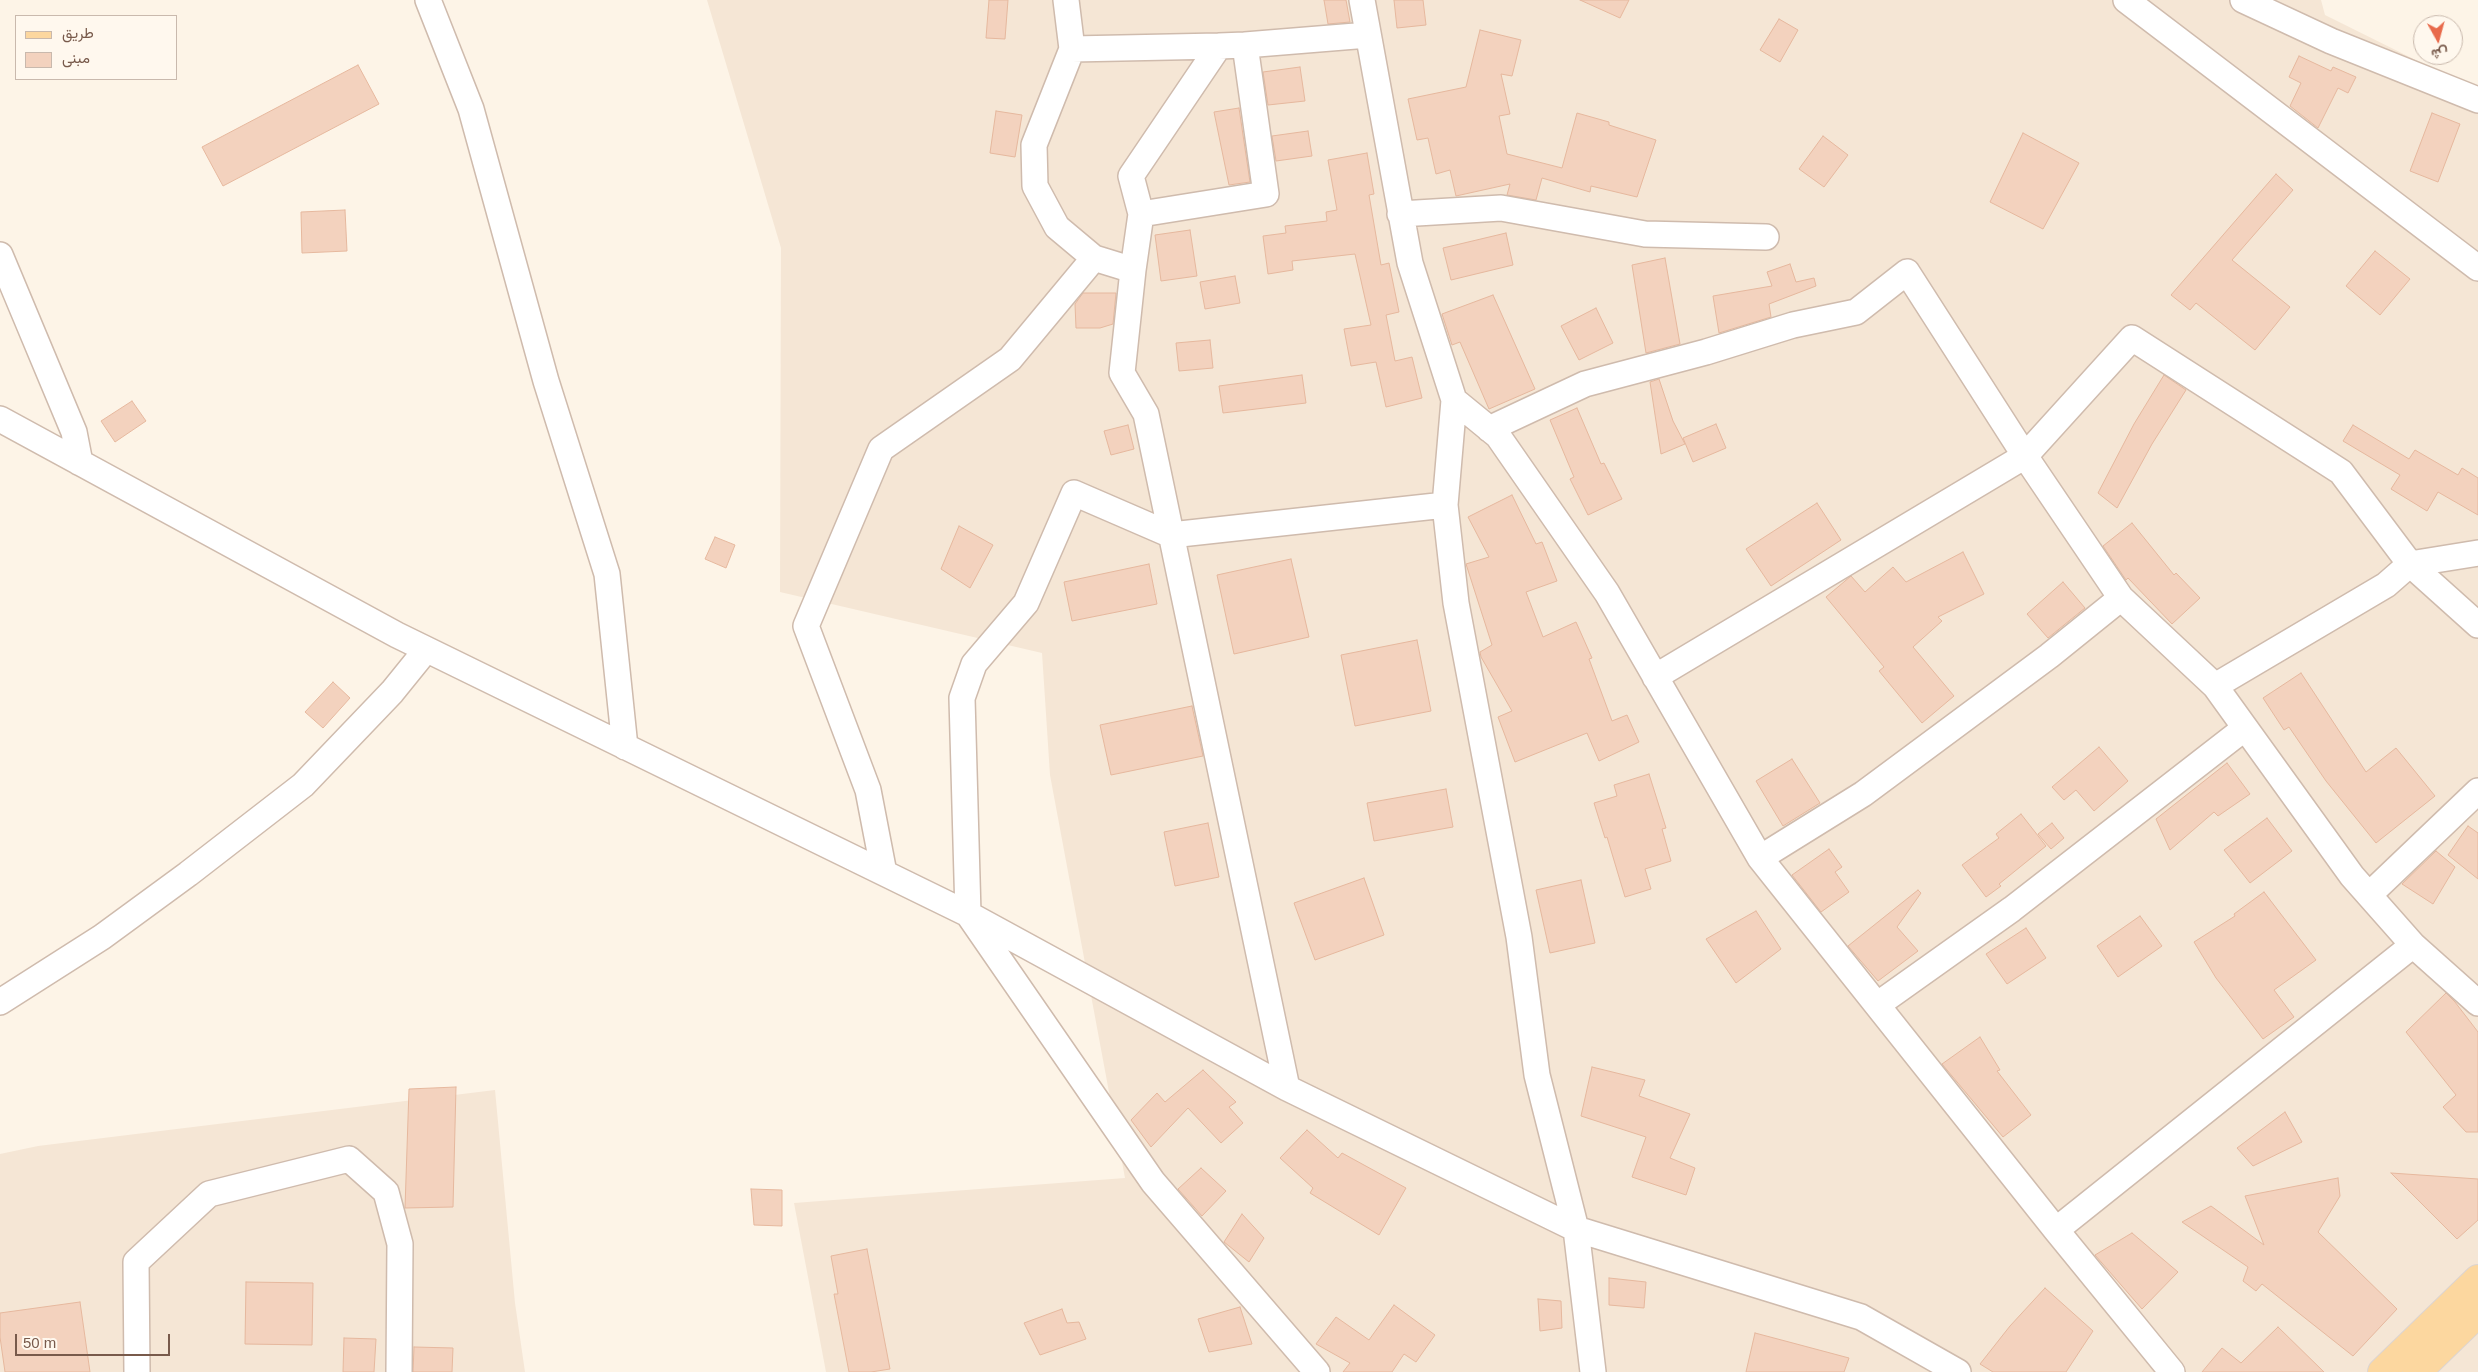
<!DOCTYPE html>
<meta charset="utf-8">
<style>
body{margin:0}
#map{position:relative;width:2478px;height:1372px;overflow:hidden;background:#fdf4e7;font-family:Arial,Vazirmatn,sans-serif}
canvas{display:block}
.legend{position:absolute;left:15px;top:15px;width:162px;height:65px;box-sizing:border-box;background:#fff8ee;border:1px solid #c9b9ad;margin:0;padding:6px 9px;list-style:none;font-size:15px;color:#785a4b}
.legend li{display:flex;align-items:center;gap:10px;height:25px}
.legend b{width:25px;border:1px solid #c9b9ad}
.north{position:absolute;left:2413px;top:15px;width:50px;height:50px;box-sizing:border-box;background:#fff8ee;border:1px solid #c9b9ad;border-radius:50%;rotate:173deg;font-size:14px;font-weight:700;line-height:20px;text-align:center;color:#785a4b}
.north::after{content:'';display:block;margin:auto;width:18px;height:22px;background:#e86a4b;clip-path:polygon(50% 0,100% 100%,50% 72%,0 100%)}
.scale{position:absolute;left:15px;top:1334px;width:155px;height:22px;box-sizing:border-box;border:2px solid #785a4b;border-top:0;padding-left:6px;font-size:15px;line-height:18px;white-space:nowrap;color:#785a4b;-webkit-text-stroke:4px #fff8ee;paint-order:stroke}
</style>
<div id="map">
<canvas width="2478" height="1372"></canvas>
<ul class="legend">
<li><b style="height:6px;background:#fcd79f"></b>طريق</li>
<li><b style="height:14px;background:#f3d2be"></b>مبنى</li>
</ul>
<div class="north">ش</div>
<div class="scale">50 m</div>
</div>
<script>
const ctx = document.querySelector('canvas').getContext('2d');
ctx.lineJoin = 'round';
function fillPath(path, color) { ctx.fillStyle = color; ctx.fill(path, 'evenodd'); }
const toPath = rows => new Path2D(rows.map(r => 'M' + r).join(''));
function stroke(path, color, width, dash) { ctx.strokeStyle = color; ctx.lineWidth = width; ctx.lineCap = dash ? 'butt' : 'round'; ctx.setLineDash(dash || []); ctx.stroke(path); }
fillPath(toPath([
 [707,0,2321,0,2325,15,2478,91,2478,1372,826,1372,794,1203,1125,1178,1050,775,1042,653,780,592,781,248],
 [495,1090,515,1303,525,1372,0,1372,0,1154,38,1146]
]), '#f5e6d5');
const building = toPath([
 [989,0,1008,0,1005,39,986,38,989,0],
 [1324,0,1346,0,1350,22,1328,24,1324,0],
 [1394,0,1423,0,1426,25,1397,28,1394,0],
 [1580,0,1629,0,1620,18,1580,0],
 [1779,19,1798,30,1780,62,1760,50,1779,19],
 [1480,30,1521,40,1512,76,1501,74,1510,114,1499,116,1507,154,1562,168,1577,113,1609,122,1609,125,1656,140,1637,197,1591,186,1590,192,1542,178,1536,200,1507,195,1510,184,1456,196,1450,170,1436,174,1428,138,1417,140,1408,99,1466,87,1480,30],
 [2299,56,2331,71,2333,67,2356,77,2348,93,2338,88,2318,128,2290,106,2301,83,2289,77,2299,56],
 [358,65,379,104,223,186,202,147,358,65],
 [1300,67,1305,101,1268,105,1263,72,1300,67],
 [1239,108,1250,182,1229,185,1214,112,1239,108],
 [996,111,1022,115,1015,157,990,153,996,111],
 [2432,113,2460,124,2438,182,2410,171,2432,113],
 [1308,131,1312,156,1276,161,1272,136,1308,131],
 [2023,133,2079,163,2043,229,1990,202,2023,133],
 [1823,136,1848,155,1824,187,1799,169,1823,136],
 [1367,153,1374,194,1369,195,1381,265,1389,263,1399,312,1386,315,1395,361,1412,357,1422,398,1386,407,1376,362,1351,366,1344,329,1371,325,1355,254,1292,261,1293,270,1268,274,1263,236,1286,233,1285,226,1327,221,1326,212,1337,210,1328,160,1367,153],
 [2276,174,2293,190,2232,260,2290,307,2255,350,2196,303,2190,310,2171,295,2276,174],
 [345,210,347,251,302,253,301,212,345,210],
 [1190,230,1197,276,1161,281,1155,235,1190,230],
 [1506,233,1513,265,1451,280,1443,248,1506,233],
 [2375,251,2410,279,2380,315,2346,286,2375,251],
 [1665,258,1680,344,1646,353,1632,265,1665,258],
 [1790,264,1796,282,1814,278,1816,286,1769,304,1771,317,1719,333,1713,296,1772,286,1767,272,1790,264],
 [1235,276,1240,303,1205,309,1200,282,1235,276],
 [1083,293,1116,293,1113,324,1100,328,1076,328,1075,304,1083,293],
 [1493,295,1535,389,1489,409,1460,342,1452,345,1442,314,1493,295],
 [1596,308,1613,343,1579,360,1561,326,1596,308],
 [1210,340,1213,368,1179,371,1176,343,1210,340],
 [1302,375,1306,403,1223,413,1219,386,1302,375],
 [2164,375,2186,390,2152,444,2117,508,2098,493,2134,424,2164,375],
 [1659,379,1673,421,1685,444,1661,454,1650,382,1659,379],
 [132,401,146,421,115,442,101,421,132,401],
 [1577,408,1601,464,1604,463,1622,499,1588,515,1570,479,1574,477,1550,420,1577,408],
 [1716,424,1726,448,1693,462,1683,438,1716,424],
 [1128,425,1134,449,1111,455,1104,431,1128,425],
 [2353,425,2409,459,2415,450,2458,475,2462,468,2478,478,2478,515,2438,492,2427,511,2391,489,2400,475,2343,441,2353,425],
 [1512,495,1536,544,1542,542,1557,581,1526,592,1543,637,1576,622,1592,658,1589,659,1612,721,1627,715,1639,742,1599,761,1587,733,1515,762,1498,717,1512,711,1481,657,1480,652,1492,645,1466,564,1489,557,1468,517,1512,495],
 [1817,503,1841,540,1771,586,1746,549,1817,503],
 [2132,523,2174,575,2176,573,2200,598,2172,624,2128,578,2126,580,2103,546,2132,523],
 [959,526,993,545,970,588,941,569,959,526],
 [715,537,735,545,726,568,705,559,715,537],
 [1963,552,1984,594,1938,617,1942,621,1913,647,1954,696,1922,723,1879,671,1884,667,1826,597,1851,576,1865,592,1893,567,1906,582,1963,552],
 [1291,559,1309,637,1234,654,1217,575,1291,559],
 [1149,564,1157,604,1072,621,1064,582,1149,564],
 [2063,582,2085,608,2048,638,2027,614,2063,582],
 [1417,640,1431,711,1355,726,1341,655,1417,640],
 [2301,673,2366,772,2396,748,2435,796,2376,843,2326,781,2289,727,2284,730,2263,698,2301,673],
 [333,682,350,698,323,728,305,712,333,682],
 [1192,706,1203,756,1111,775,1100,725,1192,706],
 [2099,747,2128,781,2094,811,2076,790,2064,800,2052,787,2099,747],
 [1792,759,1820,803,1783,826,1756,781,1792,759],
 [2227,763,2250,794,2218,816,2214,812,2170,850,2156,819,2227,763],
 [1649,774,1666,828,1662,829,1671,861,1645,869,1651,889,1625,897,1607,837,1605,838,1594,803,1617,796,1614,785,1649,774],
 [1446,789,1453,827,1374,841,1367,803,1446,789],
 [2021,814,2046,846,1999,884,2001,886,1986,897,1962,865,1999,838,1996,834,2021,814],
 [2267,818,2292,851,2250,883,2224,850,2267,818],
 [1208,823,1219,877,1175,886,1164,832,1208,823],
 [2052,823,2064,838,2051,849,2038,834,2052,823],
 [2468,826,2478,833,2478,879,2448,855,2468,826],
 [1829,849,1842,867,1835,872,1849,892,1821,912,1792,875,1829,849],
 [2436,851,2455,867,2433,904,2402,884,2436,851],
 [1364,878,1384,935,1315,960,1294,903,1364,878],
 [1581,880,1595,943,1550,953,1536,890,1581,880],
 [1918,890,1921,893,1897,927,1918,951,1878,981,1848,946,1918,890],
 [2264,892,2316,960,2274,990,2294,1017,2263,1039,2216,978,2194,942,2235,916,2234,914,2264,892],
 [1756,911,1781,949,1736,983,1706,939,1756,911],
 [2140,916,2162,946,2118,977,2097,946,2140,916],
 [2026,928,2046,958,2007,984,1986,954,2026,928],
 [2446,993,2455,1002,2478,1032,2478,1132,2466,1132,2443,1107,2456,1095,2406,1032,2446,993],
 [1980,1037,2000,1070,1997,1071,2031,1115,2003,1137,1942,1064,1980,1037],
 [1592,1067,1645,1080,1639,1096,1690,1114,1670,1158,1695,1168,1686,1195,1632,1177,1646,1137,1581,1116,1592,1067],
 [1203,1070,1236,1102,1229,1107,1243,1123,1221,1143,1188,1108,1151,1147,1131,1120,1157,1093,1165,1102,1203,1070],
 [456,1087,453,1207,405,1208,409,1089,456,1087],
 [2285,1112,2302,1142,2253,1166,2237,1148,2285,1112],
 [1307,1130,1338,1158,1342,1153,1406,1188,1379,1235,1310,1193,1313,1188,1280,1158,1307,1130],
 [1201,1168,1226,1191,1202,1216,1178,1189,1201,1168],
 [2391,1173,2478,1179,2478,1220,2457,1239,2391,1173],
 [2338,1178,2340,1196,2318,1232,2397,1309,2353,1356,2262,1284,2256,1291,2243,1281,2248,1267,2182,1222,2211,1206,2264,1245,2245,1196,2338,1178],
 [751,1189,782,1190,782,1226,754,1225,751,1189],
 [1242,1214,1264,1238,1249,1262,1224,1242,1242,1214],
 [2132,1233,2178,1272,2142,1309,2095,1255,2132,1233],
 [867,1249,890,1369,871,1372,849,1372,834,1294,838,1294,831,1256,867,1249],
 [1609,1278,1646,1282,1644,1308,1609,1305,1609,1278],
 [246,1282,313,1283,312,1345,245,1344,246,1282],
 [2045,1288,2093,1331,2066,1372,1993,1372,1980,1364,2010,1326,2045,1288],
 [1538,1299,1561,1301,1562,1328,1540,1331,1538,1299],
 [80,1302,90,1372,5,1372,0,1337,0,1313,80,1302],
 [1394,1305,1435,1335,1416,1362,1404,1354,1392,1372,1343,1372,1350,1363,1316,1344,1336,1317,1369,1340,1394,1305],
 [1240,1307,1252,1344,1209,1352,1198,1319,1240,1307],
 [1062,1309,1067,1323,1079,1322,1086,1339,1040,1355,1024,1323,1062,1309],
 [2278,1327,2324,1372,2202,1372,2222,1348,2241,1363,2278,1327],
 [1755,1333,1789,1342,1849,1358,1844,1372,1746,1372,1755,1333],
 [344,1338,376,1339,374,1372,343,1372,344,1338],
 [414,1347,453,1348,452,1372,413,1372,414,1347]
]);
fillPath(building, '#f3d2be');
stroke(building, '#e6b89e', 1);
const minor = toPath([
 [428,0,471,109,546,381,607,574,625,747],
 [1066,0,1072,49],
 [1362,0,1410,263,1454,400,1498,436,1607,593,1760,858,2056,1230,2172,1372],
 [2126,0,2478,268],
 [2243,0,2331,41,2478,100],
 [1245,45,1368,35],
 [1400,214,1501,208,1645,234,1766,237],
 [0,255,74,432,80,463],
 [1094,258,1057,227,1035,186,1034,145,1072,49,1219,46],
 [1133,270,1141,214,1266,194,1245,45,1219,46,1131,176,1141,214],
 [1454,400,1445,505,1456,603,1519,937,1537,1075,1576,1229,1593,1372],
 [0,419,397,635,968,914,1287,1088,1576,1229,1861,1317,1958,1372],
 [1489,429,1585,384,1706,352,1793,325,1856,312,1907,272,2025,456,2121,598,2215,686,2352,876,2413,945],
 [1655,677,2025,456,2132,338,2341,472,2410,564,2478,625],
 [2215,686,2386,585,2410,564,2478,553],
 [1760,858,1863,794,2049,656,2121,598],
 [884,873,868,790,806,626,881,449,1010,359,1094,258,1133,270,1122,373,1146,414,1287,1088],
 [2369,895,2478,791],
 [0,1002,102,937,188,874,303,785,392,692,426,650],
 [1877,1005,2012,909,2245,728],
 [2056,1230,2413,945,2478,1003],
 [137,1372,136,1262,209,1194,349,1159,386,1192,400,1244,399,1372],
 [1317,1372,1153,1182,968,914,962,698,974,664,1026,603,1074,493,1171,535,1445,505]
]);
const major = toPath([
 [2382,1372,2478,1279],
 [2417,1372,2478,1313]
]);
stroke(minor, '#cfbbad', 28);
stroke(major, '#dcd4d0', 30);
stroke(minor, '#fff', 25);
stroke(major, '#fcd79f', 28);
</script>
